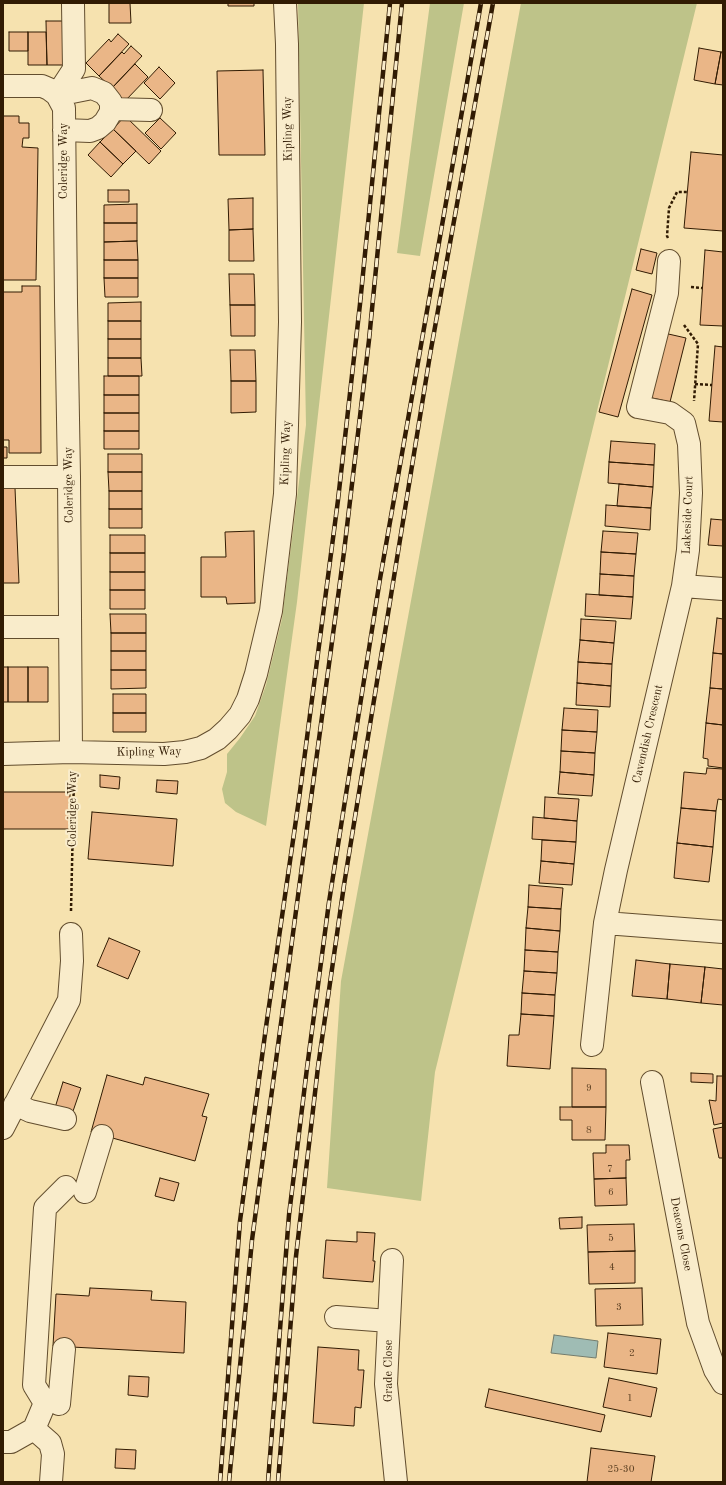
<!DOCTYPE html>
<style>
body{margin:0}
#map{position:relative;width:726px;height:1485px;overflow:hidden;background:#f6e2af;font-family:"Old Standard TT",serif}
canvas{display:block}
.frame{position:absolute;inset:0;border:4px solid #311b03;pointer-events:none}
</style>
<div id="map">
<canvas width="726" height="1485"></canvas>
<div class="frame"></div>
</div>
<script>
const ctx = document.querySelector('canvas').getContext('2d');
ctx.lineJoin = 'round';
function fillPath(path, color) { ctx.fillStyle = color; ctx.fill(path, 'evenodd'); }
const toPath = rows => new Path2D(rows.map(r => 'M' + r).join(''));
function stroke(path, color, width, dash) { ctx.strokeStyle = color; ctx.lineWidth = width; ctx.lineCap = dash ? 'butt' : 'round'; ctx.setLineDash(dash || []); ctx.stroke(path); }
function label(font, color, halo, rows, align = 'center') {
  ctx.font = font + ' "Old Standard TT",serif'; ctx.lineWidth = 4; ctx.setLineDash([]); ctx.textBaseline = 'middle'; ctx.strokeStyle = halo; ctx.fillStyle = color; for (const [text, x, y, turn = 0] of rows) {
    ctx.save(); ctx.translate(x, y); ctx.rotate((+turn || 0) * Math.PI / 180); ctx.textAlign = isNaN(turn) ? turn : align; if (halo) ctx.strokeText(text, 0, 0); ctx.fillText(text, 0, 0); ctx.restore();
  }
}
fillPath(toPath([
 [298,3,364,3,297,602,266,826,236,812,225,803,222,789,227,772,227,754,240,738,255,716,266,685,282,619,306,425],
 [430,3,464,3,420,256,397,253],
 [521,3,697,3,435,1072,421,1201,327,1188,341,981]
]), '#bec389');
const water = toPath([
 [554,1335,598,1341,596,1358,551,1353,554,1335]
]);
fillPath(water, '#9fbcb4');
stroke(water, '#737c6d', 1);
const building = toPath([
 [109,3,130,3,131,23,109,23,109,3],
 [228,3,254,3,254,6,228,6,228,3],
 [46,21,64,21,65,65,47,65,46,21],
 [9,32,28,32,28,51,9,51,9,32],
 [28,32,46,32,47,65,28,65,28,32],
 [118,34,129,44,99,76,86,63,109,39,111,42,118,34],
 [131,46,142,56,112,88,99,76,122,52,124,54,131,46],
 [699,48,721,52,715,84,694,80,699,48],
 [721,52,723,52,723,85,715,84,721,52],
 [135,64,148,77,125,101,112,88,135,64],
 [159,67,175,83,160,99,144,83,159,67],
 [263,70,265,155,219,155,217,71,263,70],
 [3,116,19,116,19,123,29,123,29,138,23,138,22,147,38,148,36,280,3,280,3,116],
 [125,116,161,151,149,164,113,129,125,116],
 [160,118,176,133,161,149,145,133,160,118],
 [113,129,136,151,123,164,100,142,113,129],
 [100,142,123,164,111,177,88,155,100,142],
 [691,152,723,155,723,231,684,228,691,152],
 [108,190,129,190,129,202,108,202,108,190],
 [253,198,253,229,229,230,228,199,253,198],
 [137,204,137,223,104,223,104,205,137,204],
 [104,223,137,223,137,241,104,242,104,223],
 [253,229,254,261,229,261,229,230,253,229],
 [137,241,138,260,104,260,104,242,137,241],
 [641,249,657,253,652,274,636,270,641,249],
 [705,250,723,252,723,326,700,325,705,250],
 [104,260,138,260,138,278,104,278,104,260],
 [229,274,254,274,255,305,230,305,229,274],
 [104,278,138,278,138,297,105,297,104,278],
 [22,286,40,286,41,453,9,453,9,440,3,440,3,292,22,292,22,286],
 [632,289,652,295,618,417,599,412,632,289],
 [141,302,141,321,108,321,108,303,141,302],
 [230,305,255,305,255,336,231,336,230,305],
 [108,321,141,321,141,339,108,339,108,321],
 [664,333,686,338,670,402,648,397,664,333],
 [108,339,141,339,141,358,108,358,108,339],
 [715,346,723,347,723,422,709,421,715,346],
 [230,350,255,350,256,381,231,381,230,350],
 [108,358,141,358,142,376,108,376,108,358],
 [104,376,139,376,139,395,104,395,104,376],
 [231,381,256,381,256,412,231,413,231,381],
 [104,395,139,395,139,413,104,413,104,395],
 [104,413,139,413,139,431,104,431,104,413],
 [104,431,139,431,139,449,104,449,104,431],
 [611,441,655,444,654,465,609,462,611,441],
 [3,447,7,447,7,458,3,458,3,447],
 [108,454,142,454,142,472,108,472,108,454],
 [609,462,654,465,653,487,608,483,609,462],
 [108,472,142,472,142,491,109,491,108,472],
 [619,484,653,487,651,508,617,506,619,484],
 [3,488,15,488,19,583,3,583,3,488],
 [109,491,142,491,142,509,109,509,109,491],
 [606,505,651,508,650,530,605,526,606,505],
 [109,509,142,509,142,528,109,528,109,509],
 [711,519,723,520,723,546,708,545,711,519],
 [254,531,255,603,227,604,226,597,201,597,201,557,226,557,225,532,254,531],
 [603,531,638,533,636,554,601,552,603,531],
 [110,535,145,535,145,553,110,553,110,535],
 [601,552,636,554,634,576,600,574,601,552],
 [110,553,145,553,145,572,110,572,110,553],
 [110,572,145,572,145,590,110,590,110,572],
 [600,574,634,576,633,597,599,595,600,574],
 [110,590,145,590,145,609,110,609,110,590],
 [586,594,633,597,631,619,585,616,586,594],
 [110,614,146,614,146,633,111,633,110,614],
 [717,618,723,619,723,654,713,653,717,618],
 [581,619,616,621,614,643,580,640,581,619],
 [111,633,146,633,146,651,111,651,111,633],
 [580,640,614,643,612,664,578,662,580,640],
 [111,651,146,651,146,670,111,670,111,651],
 [713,653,723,654,723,689,710,688,713,653],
 [578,662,612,664,611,686,577,683,578,662],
 [3,667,8,667,8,702,3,702,3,667],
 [8,667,28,667,28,702,8,702,8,667],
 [28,667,48,667,48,702,28,702,28,667],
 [111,670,146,670,146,688,111,689,111,670],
 [577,683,611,686,610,707,576,705,577,683],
 [710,688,723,689,723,725,706,723,710,688],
 [113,694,146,694,146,713,113,713,113,694],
 [564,708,598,710,597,732,562,730,564,708],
 [113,713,146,713,146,732,113,732,113,713],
 [706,723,723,725,723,768,708,766,708,759,703,758,706,723],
 [562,730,597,732,595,753,561,751,562,730],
 [561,751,595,753,594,775,560,772,561,751],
 [707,768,723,769,723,800,718,799,716,811,681,808,684,772,706,774,707,768],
 [560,772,594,775,592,796,558,794,560,772],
 [100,775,120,777,119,789,100,787,100,775],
 [157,780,178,781,177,794,156,792,157,780],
 [3,792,70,792,70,829,3,829,3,792],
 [545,797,579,799,577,821,544,818,545,797],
 [681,808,716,811,713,847,677,843,681,808],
 [92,812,177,819,173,866,88,859,92,812],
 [533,817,577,821,576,842,532,839,533,817],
 [542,840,576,842,574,864,541,861,542,840],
 [677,843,713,847,709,882,674,878,677,843],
 [541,861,574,864,572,885,539,883,541,861],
 [529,885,563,888,561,909,528,907,529,885],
 [528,907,561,909,560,931,526,928,528,907],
 [526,928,560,931,558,952,525,950,526,928],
 [109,938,140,951,128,979,97,966,109,938],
 [525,950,558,952,557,973,524,971,525,950],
 [636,960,670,964,667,999,632,996,636,960],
 [670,964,705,967,701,1003,667,999,670,964],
 [705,967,723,969,723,1005,701,1003,705,967],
 [524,971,557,973,555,995,522,993,524,971],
 [522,993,555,995,554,1016,521,1014,522,993],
 [521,1014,554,1016,550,1069,507,1066,509,1035,519,1035,521,1014],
 [572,1068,606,1069,606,1107,572,1107,572,1068],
 [691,1073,713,1074,713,1083,691,1082,691,1073],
 [107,1075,143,1085,145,1077,209,1094,202,1116,207,1117,195,1161,91,1132,107,1075],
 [717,1076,723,1076,723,1123,714,1125,709,1100,716,1101,717,1076],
 [63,1082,81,1088,71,1117,54,1111,63,1082],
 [560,1107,606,1107,605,1140,572,1140,572,1120,560,1120,560,1107],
 [723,1127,723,1158,719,1158,713,1129,723,1127],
 [606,1145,629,1145,630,1160,626,1160,626,1178,594,1179,593,1153,606,1153,606,1145],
 [160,1178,179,1183,174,1201,155,1196,160,1178],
 [626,1178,627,1205,595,1206,594,1179,626,1178],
 [582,1217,582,1228,560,1229,559,1218,582,1217],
 [634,1224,635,1251,588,1252,587,1225,634,1224],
 [357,1232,375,1233,373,1261,375,1261,373,1282,323,1278,326,1240,357,1242,357,1232],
 [635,1251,635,1283,589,1284,588,1252,635,1251],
 [90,1288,152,1291,151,1300,186,1302,184,1353,53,1346,56,1294,89,1296,90,1288],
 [642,1288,643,1325,596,1326,595,1289,642,1288],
 [608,1333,661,1339,657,1374,604,1367,608,1333],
 [318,1347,359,1350,358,1370,364,1370,361,1408,355,1407,354,1426,313,1423,318,1347],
 [129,1376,149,1377,148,1397,128,1395,129,1376],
 [609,1378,657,1388,651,1417,603,1407,609,1378],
 [489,1389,605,1415,601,1432,485,1407,489,1389],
 [591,1448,655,1456,651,1482,587,1482,591,1448],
 [116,1449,136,1450,135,1469,115,1468,116,1449]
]);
fillPath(building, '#eab687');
stroke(building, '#311b03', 1);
const minor = toPath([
 [3,86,42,86,49,89,57,95,64,108,66,302,69,477,71,752],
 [57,95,92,88,104,93,111,102,111,112,105,122,98,128,90,131,64,130],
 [57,95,74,69,73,4],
 [111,109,151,110],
 [669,261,667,293,638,407,670,413,684,423,689,444,691,493,688,550,683,586],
 [3,477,69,477],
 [723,589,683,586,616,870,605,923,723,932],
 [3,627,70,627],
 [3,754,71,752,164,754,185,752,201,748,217,739,228,729,240,715,248,699,256,674,271,611,285,494,290,322,287,44,285,3],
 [592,1045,605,923],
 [652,1082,698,1323,715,1370,723,1383],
 [15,1104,30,1111,65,1119],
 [3,1128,69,1000,72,961,71,934],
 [85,1192,102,1136],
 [392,1260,386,1384,396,1482],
 [336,1317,389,1321],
 [59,1404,64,1349],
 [34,1429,50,1443,53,1454,51,1482],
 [3,1442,11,1442,34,1429,45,1403,34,1385,45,1208,66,1187]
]);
stroke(minor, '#624d2e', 24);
stroke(toPath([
 [668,238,667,236,669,208,677,192,687,192],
 [691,287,702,288],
 [684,325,698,344,694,401],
 [695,384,712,385],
 [71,911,74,776]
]), '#311b03', 2.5, [3, 2]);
stroke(minor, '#f9eccb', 22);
const rail = toPath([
 [220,1482,240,1221,266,1027,299,799,338,500,360,304,390,3],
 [229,1482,252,1240,344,552,369,340,402,3],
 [268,1482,289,1215,307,1068,329,902,380,579,481,3],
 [278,1482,296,1256,318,1067,344,885,430,355,493,3]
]);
stroke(rail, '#311b03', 4.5);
stroke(rail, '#f9eccb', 3, [9]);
label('10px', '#5f4224', null, [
 ["9",589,1088],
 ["8",589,1130],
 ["7",610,1169],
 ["6",611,1192],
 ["5",611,1238],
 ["4",612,1267],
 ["3",619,1307],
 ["2",632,1353],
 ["1",630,1398],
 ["25-30",621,1469]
]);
label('12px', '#311b03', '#f9eccb', [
 ["Kipling Way",288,129,-91],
 ["Coleridge Way",64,161,-90],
 ["Kipling Way",286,453,-88],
 ["Coleridge Way",69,485,-91],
 ["Lakeside Court",688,515,-88],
 ["Cavendish Crescent",648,734,-77],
 ["Kipling Way",149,752,-1],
 ["Coleridge Way",73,809,-90],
 ["Deacons Close",681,1234,79],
 ["Grade Close",389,1371,-90]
]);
</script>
